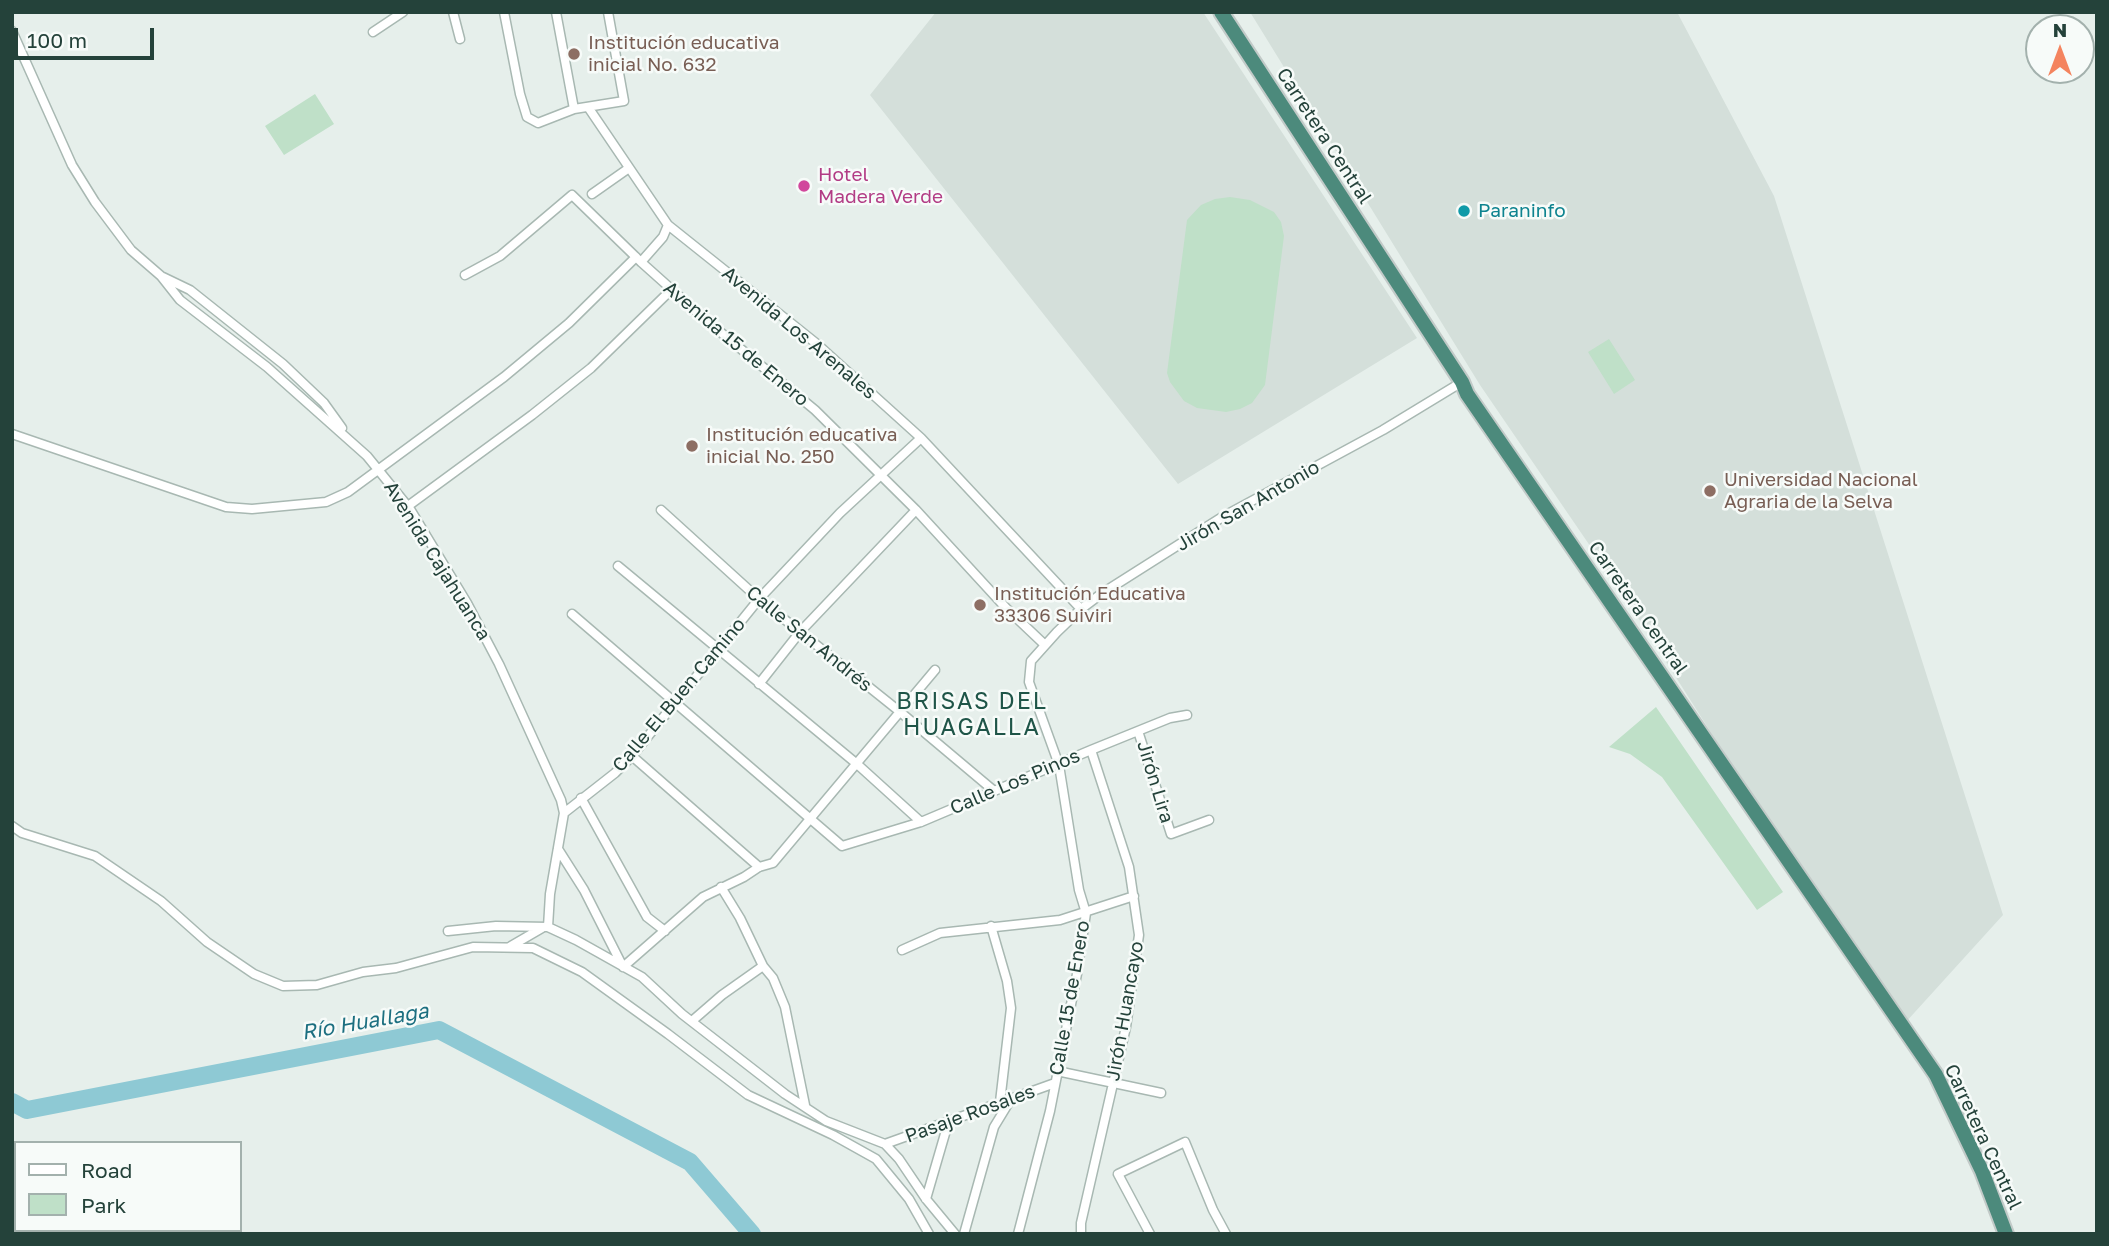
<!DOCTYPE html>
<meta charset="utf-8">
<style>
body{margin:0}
#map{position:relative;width:2109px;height:1246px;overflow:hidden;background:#e6efeb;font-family:"Golos Text",sans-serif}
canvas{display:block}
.frame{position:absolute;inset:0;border:14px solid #24423a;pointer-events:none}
.legend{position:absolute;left:14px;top:1141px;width:228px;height:91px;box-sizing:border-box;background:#f7fbf9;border:2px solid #a3b1ad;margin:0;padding:9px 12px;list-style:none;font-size:21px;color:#24423a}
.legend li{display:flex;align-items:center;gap:14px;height:35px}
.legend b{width:35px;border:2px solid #a3b1ad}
.north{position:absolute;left:2025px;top:14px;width:70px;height:70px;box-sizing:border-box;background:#f7fbf9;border:2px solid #a3b1ad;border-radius:50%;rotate:0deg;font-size:19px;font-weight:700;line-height:28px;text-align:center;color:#24423a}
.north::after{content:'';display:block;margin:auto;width:24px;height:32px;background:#f4845f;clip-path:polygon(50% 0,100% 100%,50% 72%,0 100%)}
.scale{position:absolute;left:14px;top:28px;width:140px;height:32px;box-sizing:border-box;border:4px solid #24423a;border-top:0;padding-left:9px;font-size:21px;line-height:24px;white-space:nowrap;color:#24423a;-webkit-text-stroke:5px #f7fbf9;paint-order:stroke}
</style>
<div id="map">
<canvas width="2109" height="1246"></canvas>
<div class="frame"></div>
<ul class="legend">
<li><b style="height:9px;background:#fff"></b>Road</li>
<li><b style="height:19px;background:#bfe0c8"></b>Park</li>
</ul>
<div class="north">N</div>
<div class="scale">100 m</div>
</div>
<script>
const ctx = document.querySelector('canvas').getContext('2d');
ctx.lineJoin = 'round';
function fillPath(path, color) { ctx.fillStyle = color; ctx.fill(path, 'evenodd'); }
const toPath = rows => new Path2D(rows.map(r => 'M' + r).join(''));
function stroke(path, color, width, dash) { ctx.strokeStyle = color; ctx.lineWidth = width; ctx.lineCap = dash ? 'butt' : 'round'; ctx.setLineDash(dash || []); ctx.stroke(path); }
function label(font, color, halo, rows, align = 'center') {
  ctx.font = font + ' "Golos Text",sans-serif'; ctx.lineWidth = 5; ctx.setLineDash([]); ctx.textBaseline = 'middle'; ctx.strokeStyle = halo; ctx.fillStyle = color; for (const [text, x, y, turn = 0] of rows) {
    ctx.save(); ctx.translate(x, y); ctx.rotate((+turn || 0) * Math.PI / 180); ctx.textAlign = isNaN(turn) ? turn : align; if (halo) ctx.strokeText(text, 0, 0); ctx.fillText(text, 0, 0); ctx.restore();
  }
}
fillPath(toPath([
 [936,12,1203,12,1417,338,1178,484,870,95],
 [1250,12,1677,12,1774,196,2003,915,1905,1023,1812,892,1625,597,1480,385]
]), '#d4dfda');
fillPath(toPath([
 [315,94,334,124,284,155,265,126],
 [1230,197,1250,200,1274,212,1281,222,1284,236,1265,385,1252,403,1240,409,1226,412,1197,408,1184,401,1170,382,1167,373,1187,220,1201,205,1215,199],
 [1609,339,1635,380,1614,394,1588,352],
 [1656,707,1783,892,1757,910,1662,777,1630,754,1609,747]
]), '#bfe0c8');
stroke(toPath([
 [12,1102,27,1110,439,1030,690,1162,752,1234]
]), '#8ec9d4', 18);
const minor = toPath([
 [453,12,460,39],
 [504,12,520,94,527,117,538,123,574,109,624,101,608,12],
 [556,12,574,109],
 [12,31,72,165,95,202,131,250,161,276,180,300,267,367,367,456,410,509,467,603,499,664,561,800,564,813,550,894,548,927],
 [373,32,403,12],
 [588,107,668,225,817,344,921,438,1081,609],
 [592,194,629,168],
 [641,262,663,237,668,225],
 [465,275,500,256,572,195,641,262,707,321,815,410,916,510,1006,608,1045,645],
 [163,277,190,290,283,364,324,403,342,428],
 [12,434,226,507,252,509,326,502,348,492,504,377,569,323,636,257],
 [408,506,532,415,591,368,671,290],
 [661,510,759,599,899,711,993,790],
 [618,566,857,764,921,822],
 [572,614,842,846,921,822,1091,750,1170,718,1187,715],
 [759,684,800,632,916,510],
 [1138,731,1171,834,1209,820],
 [632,756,759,867],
 [581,798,647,917,665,931],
 [564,813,615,773,632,756,759,599,840,513,921,438],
 [12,826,22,833,95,856,161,901,207,942,254,974,283,986,317,985,363,972,396,968,473,947,533,948,582,972,668,1034,748,1095,833,1135,876,1159,909,1199,929,1234],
 [558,849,584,890,623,967,703,897,744,877,759,867,773,863,935,670],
 [721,887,740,918,763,966,773,978,785,1007,805,1105],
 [991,926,1007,981,1011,1008,1000,1102],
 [448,931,496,926,548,927,576,940,642,977,682,1014,785,1094,826,1121,885,1144,899,1159,926,1199,955,1234],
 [511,946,542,928],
 [902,950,940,933,1060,920,1134,896],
 [692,1021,722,995,763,966],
 [1057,1071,1161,1093],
 [885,1144,1055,1083],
 [926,1199,949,1120],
 [964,1234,994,1127,1011,1099],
 [1018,1234,1050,1111,1077,974,1086,913,1079,890,1059,765,1029,682,1031,661,1057,632,1081,609,1101,594,1224,516,1383,430,1462,382],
 [1081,1234,1081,1223,1126,1027,1139,935,1129,867,1091,750],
 [1150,1234,1118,1174,1185,1142,1213,1210,1226,1234]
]);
const trunk = toPath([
 [1221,12,1462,382,1467,394,1936,1075,1982,1171,2006,1234]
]);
stroke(minor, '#a8b8b2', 11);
stroke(trunk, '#c2cac8', 18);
stroke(minor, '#fff', 8);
stroke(trunk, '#4c8a7c', 14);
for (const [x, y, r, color] of [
 [574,54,7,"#8d6e63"],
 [804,186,7,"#d1479c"],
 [1464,211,7,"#0f9aa8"],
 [692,446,7,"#8d6e63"],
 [1710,491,7,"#8d6e63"],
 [980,605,7,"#8d6e63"]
]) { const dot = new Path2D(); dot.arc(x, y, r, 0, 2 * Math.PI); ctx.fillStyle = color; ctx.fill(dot); stroke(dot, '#f7fbf9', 2.5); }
label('19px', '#785e54', '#f7fbf9', [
 ["Institución educativa",588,43],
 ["inicial No. 632",588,65],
 ["Institución educativa",706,435],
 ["inicial No. 250",706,457],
 ["Universidad Nacional",1724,480],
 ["Agraria de la Selva",1724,502],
 ["Institución Educativa",994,594],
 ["33306 Suiviri",994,616]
], 'left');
label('19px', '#24423a', '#f7fbf9', [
 ["Carretera Central",1324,136,57],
 ["Avenida Los Arenales",799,333,40],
 ["Avenida 15 de Enero",736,344,40],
 ["Jirón San Antonio",1248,506,-30],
 ["Avenida Cajahuanca",437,561,58],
 ["Carretera Central",1638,608,55],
 ["Calle San Andrés",809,639,39],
 ["Calle El Buen Camino",679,695,-50],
 ["Calle Los Pinos",1015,782,-23],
 ["Jirón Lira",1155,782,73],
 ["Calle 15 de Enero",1070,998,-80],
 ["Jirón Huancayo",1125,1011,-80],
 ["Pasaje Rosales",970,1114,-20],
 ["Carretera Central",1983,1137,65]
]);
label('19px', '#b23c85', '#f7fbf9', [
 ["Hotel",818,175],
 ["Madera Verde",818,197]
], 'left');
label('19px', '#0d838f', '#f7fbf9', [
 ["Paraninfo",1478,211]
], 'left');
label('italic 21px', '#1c6f80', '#f7fbf9', [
 ["Río Huallaga",365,1022,-10]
]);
ctx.letterSpacing = '2px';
label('23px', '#1f5548', '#f7fbf9', [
 ["BRISAS DEL",972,702],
 ["HUAGALLA",972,728]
]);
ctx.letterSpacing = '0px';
</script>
